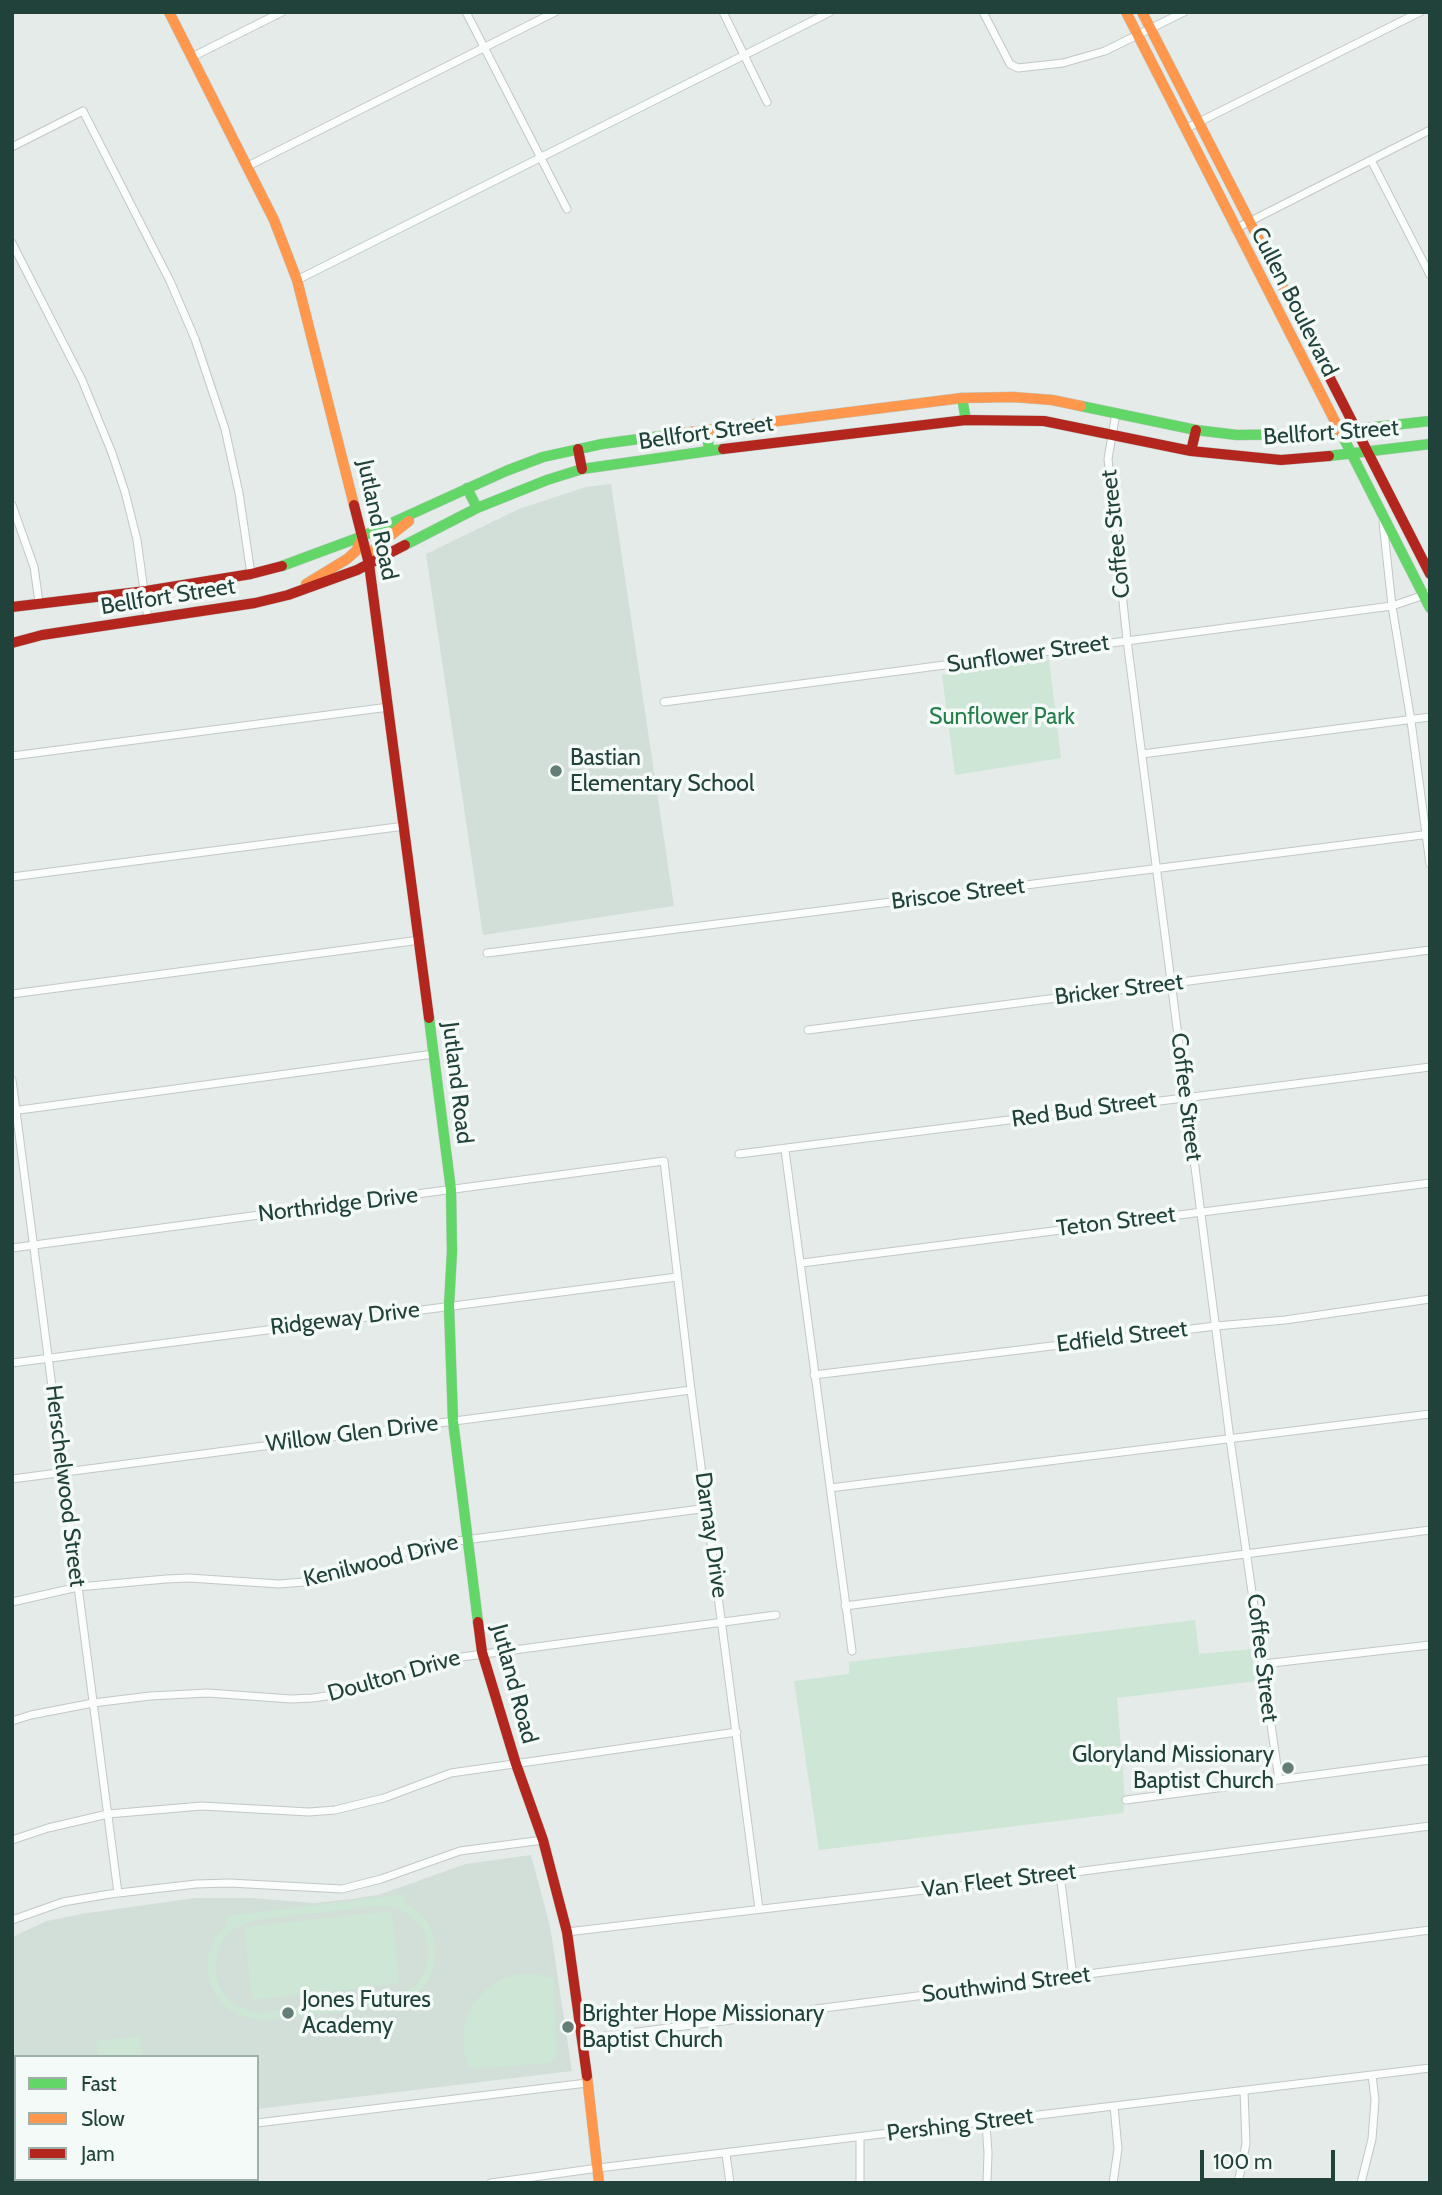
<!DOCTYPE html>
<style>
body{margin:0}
#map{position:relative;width:1442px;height:2195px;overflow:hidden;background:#e5ebe8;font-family:Cabin,sans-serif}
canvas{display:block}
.frame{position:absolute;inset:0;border:14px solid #20423a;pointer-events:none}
.legend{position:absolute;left:14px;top:2055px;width:245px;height:126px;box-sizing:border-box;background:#f4faf7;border:2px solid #9fb0ab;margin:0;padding:9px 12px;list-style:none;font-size:21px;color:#20423a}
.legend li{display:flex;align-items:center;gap:14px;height:35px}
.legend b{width:35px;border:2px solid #9fb0ab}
.scale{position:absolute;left:1200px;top:2150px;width:135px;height:32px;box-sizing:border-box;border:4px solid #20423a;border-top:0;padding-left:9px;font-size:21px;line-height:24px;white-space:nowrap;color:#20423a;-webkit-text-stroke:5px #f4faf7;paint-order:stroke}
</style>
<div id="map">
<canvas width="1442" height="2195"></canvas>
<div class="frame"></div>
<ul class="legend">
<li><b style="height:9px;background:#63d668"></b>Fast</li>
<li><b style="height:9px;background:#ff974d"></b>Slow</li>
<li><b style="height:9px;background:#b3261e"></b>Jam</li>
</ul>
<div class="scale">100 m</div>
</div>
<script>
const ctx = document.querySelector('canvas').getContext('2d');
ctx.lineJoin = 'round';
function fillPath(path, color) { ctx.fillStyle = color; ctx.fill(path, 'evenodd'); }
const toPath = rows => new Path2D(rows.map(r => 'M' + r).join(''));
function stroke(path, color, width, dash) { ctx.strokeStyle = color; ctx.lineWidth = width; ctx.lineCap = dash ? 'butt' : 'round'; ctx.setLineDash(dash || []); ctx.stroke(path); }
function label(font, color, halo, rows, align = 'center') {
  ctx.font = font + ' Cabin,sans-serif'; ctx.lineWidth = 7; ctx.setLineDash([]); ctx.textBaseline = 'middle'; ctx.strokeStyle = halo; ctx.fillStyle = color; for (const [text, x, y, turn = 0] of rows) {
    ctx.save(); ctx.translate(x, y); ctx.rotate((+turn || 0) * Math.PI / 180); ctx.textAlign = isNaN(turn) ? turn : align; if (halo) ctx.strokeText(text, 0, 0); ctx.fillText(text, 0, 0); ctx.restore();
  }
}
fillPath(toPath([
 [611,484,674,906,483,935,426,554,519,509,586,487],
 [531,1855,550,1926,572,2071,257,2109,257,2057,16,2057,16,2138,12,2139,12,1937,47,1921,81,1914,195,1898,252,1898,314,1903,352,1899,378,1895,466,1864]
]), '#d2ded8');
fillPath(toPath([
 [1049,660,1061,758,955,775,942,675],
 [1195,1620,1199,1654,1252,1649,1256,1681,1117,1698,1125,1799,1123,1813,819,1850,794,1681,849,1674,849,1662],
 [404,1894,405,1903,419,1912,428,1922,435,1940,436,1952,434,1969,429,1981,420,1991,407,2000,387,2006,263,2021,237,2015,224,2006,215,1995,209,1982,207,1959,215,1937,227,1924,226,1916],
 [376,1906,393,1907,407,1913,423,1930,427,1942,428,1957,425,1971,416,1985,400,1995,256,2013,235,2005,221,1989,216,1977,216,1959,223,1940,235,1928,255,1920],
 [392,1911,399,1984,252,2000,244,1927],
 [518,1974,536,1974,553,1978,557,2054,551,2063,470,2069,464,2053,463,2036,466,2018,474,2002,486,1989,501,1979],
 [140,2036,142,2057,98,2057,96,2041]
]), '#cde6d5');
const street = toPath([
 [466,12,567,209],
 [723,12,767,102],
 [983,12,1010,64,1018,68,1063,63,1105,51,1184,12],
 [192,57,282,12],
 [1185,129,1420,12],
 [12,147,83,111,170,281,195,339,225,429,239,493,251,574],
 [1371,160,1430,275],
 [248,166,555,12],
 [1235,229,1430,130],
 [12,243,82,380,112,453,125,492,137,540,148,620],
 [297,280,830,12],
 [1116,413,1108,459,1127,640,1230,1439,1279,1780],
 [12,505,34,567,39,602],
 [1383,522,1392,606,1411,721,1430,864],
 [664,702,1392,606,1430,593],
 [1142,754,1430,717],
 [12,756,389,707],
 [12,877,405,826],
 [487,953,1430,834],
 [12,994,420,940],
 [808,1030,1430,950],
 [12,1080,118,1893],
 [12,1111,434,1054],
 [785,1150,852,1651],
 [739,1154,1430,1067],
 [12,1248,664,1161,691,1390,759,1909],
 [802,1263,1430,1183],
 [12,1363,677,1277],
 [814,1375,1216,1326,1285,1320,1430,1299],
 [12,1479,691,1390],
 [830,1488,1430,1414],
 [12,1602,78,1587,166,1579,189,1578,279,1584,304,1582,328,1578,427,1545,708,1508],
 [845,1606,1430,1530],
 [1263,1664,1430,1645],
 [12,1721,31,1715,93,1703,150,1696,208,1693,291,1699,313,1698,339,1694,439,1660,776,1615],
 [1126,1800,1430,1760],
 [12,1840,48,1828,108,1814,202,1806,309,1812,335,1810,384,1798,451,1773,737,1732],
 [1060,1874,1073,1977],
 [12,1920,63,1902,110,1894,196,1884,229,1883,342,1889,381,1879,460,1851,543,1840],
 [567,1932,1060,1874,1430,1826],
 [583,2039,1430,1930],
 [257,2123,587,2083],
 [986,2123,988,2153,987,2183],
 [860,2137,860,2183],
 [12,2153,16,2152],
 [726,2154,730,2183],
 [491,2183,598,2168,1430,2068],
 [1113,2183,1118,2149,1114,2106],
 [1238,2183,1246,2144,1244,2091],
 [1361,2183,1372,2139,1375,2100,1372,2075]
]);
const fast = toPath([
 [962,398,966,420],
 [1081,406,1196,430,1237,435,1310,434,1430,421],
 [707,430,709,451],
 [1341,433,1430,608],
 [1329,456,1430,444],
 [467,488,477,508],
 [405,545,477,508,547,480,582,469,723,449],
 [282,566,363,536,506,471,543,457,602,444,683,433],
 [429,1018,451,1190,452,1251,449,1306,453,1421,478,1622]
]);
const slow = toPath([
 [169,12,274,220,297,280,354,505],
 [1126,12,1341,433],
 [1142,12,1311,341],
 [683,433,962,398,1013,397,1052,400,1081,406],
 [369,562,370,554,376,547,409,521],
 [306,584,347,559,356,551,363,536],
 [587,2076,599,2183]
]);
const jam = toPath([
 [1311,341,1430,574],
 [578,449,582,469],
 [723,449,966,420,1044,421,1191,451,1281,460,1329,456],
 [1191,451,1196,430],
 [354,505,369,564,429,1018],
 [12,607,146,591,251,574,282,566],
 [12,643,42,635,255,603,288,595,357,570,405,545],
 [478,1622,482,1652,516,1764,543,1840,567,1932,587,2076]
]);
stroke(street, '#c2c8c6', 9);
stroke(fast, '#c0c9c6', 11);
stroke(slow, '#c0c9c6', 11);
stroke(jam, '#c0c9c6', 11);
stroke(street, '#fbfcfc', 7);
stroke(fast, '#63d668', 10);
stroke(slow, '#ff974d', 10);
stroke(jam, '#b3261e', 10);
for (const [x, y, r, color] of [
 [556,771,7,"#657d77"],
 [1288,1768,7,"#657d77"],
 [288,2013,7,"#657d77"],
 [568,2027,7,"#657d77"]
]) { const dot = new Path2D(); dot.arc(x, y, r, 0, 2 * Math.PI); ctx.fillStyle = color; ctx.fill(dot); stroke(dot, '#f4faf7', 2.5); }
label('23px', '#20423a', '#f4faf7', [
 ["Cullen Boulevard",1294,302,63],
 ["Bellfort Street",706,433,-8],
 ["Bellfort Street",1331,433,-4],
 ["Jutland Road",377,520,78],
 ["Coffee Street",1116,534,-96],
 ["Bellfort Street",168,597,-9],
 ["Sunflower Street",1028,654,-8],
 ["Briscoe Street",958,894,-7],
 ["Bricker Street",1119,990,-7],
 ["Jutland Road",457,1083,83],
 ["Coffee Street",1186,1097,83],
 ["Red Bud Street",1084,1110,-8],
 ["Northridge Drive",338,1205,-7],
 ["Teton Street",1116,1222,-7],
 ["Ridgeway Drive",345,1319,-7],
 ["Edfield Street",1122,1337,-7],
 ["Willow Glen Drive",352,1434,-7],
 ["Herschelwood Street",65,1486,83],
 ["Darnay Drive",711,1535,82],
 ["Kenilwood Drive",381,1561,-14],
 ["Coffee Street",1262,1658,83],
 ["Doulton Drive",394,1676,-16],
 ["Jutland Road",514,1684,75],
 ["Van Fleet Street",999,1881,-7],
 ["Southwind Street",1006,1985,-7],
 ["Pershing Street",960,2125,-7]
]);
label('23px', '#257e4a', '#f4faf7', [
 ["Sunflower Park",1002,717]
]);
label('23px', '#20423a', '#f4faf7', [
 ["Bastian",570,758],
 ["Elementary School",570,784],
 ["Gloryland Missionary",1274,1755,"right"],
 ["Baptist Church",1274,1781,"right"],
 ["Jones Futures",302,2000],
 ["Academy",302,2026],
 ["Brighter Hope Missionary",582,2014],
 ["Baptist Church",582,2040]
], 'left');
</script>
